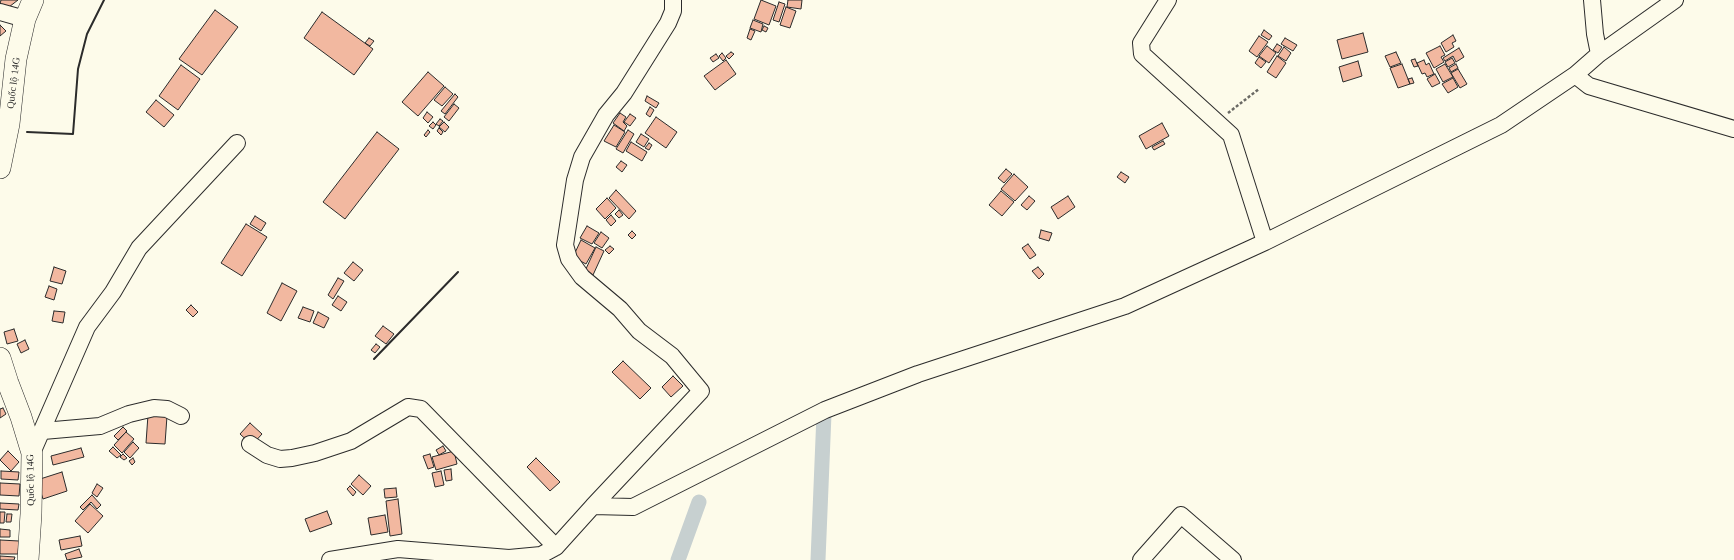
<!DOCTYPE html>
<meta charset="utf-8">
<style>
body{margin:0}
canvas{display:block;background:#fdfbea}
</style>
<canvas width="1734" height="560"></canvas>
<script>
const ctx = document.querySelector('canvas').getContext('2d');
ctx.lineJoin = 'round';
const toPath = rows => new Path2D(rows.map(r => 'M' + r).join(''));
function stroke(path, color, width, dash) { ctx.strokeStyle = color; ctx.lineWidth = width; ctx.lineCap = dash ? 'butt' : 'round'; ctx.setLineDash(dash || []); ctx.stroke(path); }
function fillPath(path, color) { ctx.fillStyle = color; ctx.fill(path, 'evenodd'); }
function label(font, color, halo, rows, align = 'center') {
  ctx.font = font + ' Georgia,serif'; ctx.lineWidth = 3; ctx.setLineDash([]); ctx.textBaseline = 'middle'; ctx.strokeStyle = halo; ctx.fillStyle = color; for (const [text, x, y, turn = 0] of rows) {
    ctx.save(); ctx.translate(x, y); ctx.rotate((+turn || 0) * Math.PI / 180); ctx.textAlign = isNaN(turn) ? turn : align; if (halo) ctx.strokeText(text, 0, 0); ctx.fillText(text, 0, 0); ctx.restore();
  }
}
stroke(toPath([
 [678,560,699,502],
 [818,560,824,414]
]), '#c7d0d0', 15);
const building = toPath([
 [1,0,18,0,5,10,0,4,1,0],
 [761,0,776,6,769,25,754,19,761,0],
 [788,0,802,0,801,9,787,7,788,0],
 [779,2,785,4,779,22,773,20,779,2],
 [786,7,796,11,790,28,780,25,786,7],
 [215,10,238,27,202,75,179,59,215,10],
 [322,12,373,49,354,75,304,38,322,12],
 [753,20,763,24,761,32,750,28,753,20],
 [0,25,6,31,0,36,0,25],
 [764,26,768,28,766,32,762,30,764,26],
 [750,29,755,31,751,40,747,38,750,29],
 [1264,30,1272,36,1269,40,1261,35,1264,30],
 [1363,33,1368,52,1342,59,1337,40,1363,33],
 [1453,35,1456,41,1452,43,1454,47,1446,52,1441,43,1453,35],
 [1259,36,1268,42,1257,57,1249,51,1259,36],
 [369,38,374,41,370,46,365,43,369,38],
 [1285,38,1297,45,1293,51,1281,44,1285,38],
 [1277,44,1282,47,1278,53,1273,50,1277,44],
 [1267,46,1276,53,1269,63,1259,56,1267,46],
 [1440,46,1445,55,1441,57,1444,62,1434,68,1426,53,1440,46],
 [1284,47,1291,53,1286,61,1278,56,1284,47],
 [1459,48,1464,57,1456,62,1453,56,1445,61,1443,58,1459,48],
 [731,52,734,54,729,59,726,56,731,52],
 [1396,52,1401,63,1390,67,1385,56,1396,52],
 [722,53,726,58,723,61,719,56,722,53],
 [716,54,719,58,713,62,710,58,716,54],
 [1277,56,1286,63,1276,78,1267,72,1277,56],
 [1259,57,1266,62,1261,68,1255,63,1259,57],
 [1452,58,1455,63,1448,67,1445,62,1452,58],
 [1415,59,1418,66,1414,67,1411,60,1415,59],
 [726,60,736,74,715,90,704,76,726,60],
 [1424,60,1426,65,1429,63,1434,74,1427,77,1425,73,1422,74,1417,63,1424,60],
 [1358,61,1362,76,1343,82,1339,67,1358,61],
 [1402,64,1410,84,1398,88,1390,68,1402,64],
 [1445,64,1453,77,1443,82,1436,69,1445,64],
 [1456,64,1458,68,1451,72,1449,68,1456,64],
 [181,65,200,79,178,110,159,96,181,65],
 [1458,69,1467,84,1460,88,1451,73,1458,69],
 [428,72,444,86,418,116,402,102,428,72],
 [1435,74,1440,83,1432,87,1427,79,1435,74],
 [1412,78,1414,83,1410,84,1408,79,1412,78],
 [1453,78,1458,87,1448,93,1442,84,1453,78],
 [445,87,453,94,442,106,434,100,445,87],
 [455,94,458,97,445,114,441,111,455,94],
 [647,96,659,103,656,108,645,101,647,96],
 [156,100,174,115,164,127,146,112,156,100],
 [454,104,459,108,449,121,444,117,454,104],
 [650,107,654,110,650,117,646,114,650,107],
 [427,112,433,117,428,123,423,118,427,112],
 [620,113,626,117,623,122,627,126,624,131,613,123,620,113],
 [630,114,636,118,630,126,624,122,630,114],
 [656,117,677,132,666,148,645,133,656,117],
 [440,119,443,121,439,126,436,124,440,119],
 [433,122,436,125,433,129,429,126,433,122],
 [444,122,449,127,445,132,439,127,444,122],
 [1162,123,1169,136,1146,149,1139,136,1162,123],
 [614,125,625,132,616,147,604,141,614,125],
 [439,128,443,132,441,135,437,131,439,128],
 [428,130,430,132,426,137,424,135,428,130],
 [628,130,634,134,623,153,616,149,628,130],
 [377,132,399,149,345,219,323,202,377,132],
 [641,134,649,139,644,147,636,142,641,134],
 [1163,141,1165,144,1154,150,1152,147,1163,141],
 [631,142,647,152,642,161,626,151,631,142],
 [649,143,652,145,649,150,645,148,649,143],
 [621,161,627,165,622,172,616,167,621,161],
 [1006,169,1012,174,1004,183,998,178,1006,169],
 [1121,172,1129,177,1125,183,1117,177,1121,172],
 [1014,174,1028,187,1015,201,1001,189,1014,174],
 [616,190,636,211,629,219,609,198,616,190],
 [1001,191,1014,202,1002,216,989,205,1001,191],
 [1029,196,1035,201,1027,210,1021,205,1029,196],
 [1068,196,1075,207,1058,219,1051,207,1068,196],
 [607,198,616,208,605,219,596,209,607,198],
 [619,210,623,215,619,218,615,214,619,210],
 [611,215,616,221,611,226,606,220,611,215],
 [255,216,266,223,261,231,250,224,255,216],
 [246,224,267,237,242,276,221,263,246,224],
 [587,226,599,233,592,244,580,238,587,226],
 [1041,230,1052,233,1049,241,1039,238,1041,230],
 [632,231,636,235,632,239,628,235,632,231],
 [601,232,609,238,602,248,594,243,601,232],
 [581,240,595,248,586,264,573,257,581,240],
 [1028,244,1036,255,1030,259,1022,248,1028,244],
 [610,246,614,249,609,254,605,250,610,246],
 [596,247,604,251,593,275,585,271,596,247],
 [353,262,363,270,354,281,344,273,353,262],
 [54,267,66,271,62,284,50,281,54,267],
 [1038,267,1044,274,1039,279,1032,271,1038,267],
 [338,278,344,281,333,299,328,295,338,278],
 [282,283,297,291,281,321,267,313,282,283],
 [49,286,57,289,54,300,45,297,49,286],
 [338,296,347,302,341,311,332,305,338,296],
 [191,305,198,312,193,317,186,310,191,305],
 [303,307,314,311,310,322,298,318,303,307],
 [54,311,65,312,63,323,52,321,54,311],
 [318,312,329,318,324,328,313,323,318,312],
 [383,326,394,334,386,344,375,336,383,326],
 [14,329,18,341,7,344,4,332,14,329],
 [25,340,29,349,21,353,17,344,25,340],
 [376,344,380,347,375,353,371,350,376,344],
 [623,361,651,388,640,399,612,372,623,361],
 [673,376,683,386,671,397,662,387,673,376],
 [3,408,6,414,0,418,0,409,3,408],
 [148,415,167,416,165,444,146,443,148,415],
 [250,423,262,434,252,445,240,434,250,423],
 [123,427,127,431,118,440,114,436,123,427],
 [126,432,134,439,122,453,114,445,126,432],
 [133,442,139,448,130,458,124,452,133,442],
 [443,446,446,451,439,455,436,450,443,446],
 [113,447,121,455,117,458,109,451,113,447],
 [81,448,84,457,53,465,51,456,81,448],
 [8,451,19,462,11,471,0,460,8,451],
 [454,451,457,464,436,470,432,457,454,451],
 [123,454,127,458,124,460,120,457,123,454],
 [430,454,434,467,428,469,423,456,430,454],
 [133,458,135,462,132,465,129,461,133,458],
 [536,458,560,482,550,491,527,467,536,458],
 [451,469,452,480,446,481,444,470,451,469],
 [1,471,19,472,18,480,1,479,1,471],
 [441,471,444,485,435,487,432,473,441,471],
 [62,472,67,491,43,499,37,480,62,472],
 [359,475,371,486,363,495,351,484,359,475],
 [0,483,20,484,19,496,0,495,0,483],
 [97,484,103,488,97,497,92,493,97,484],
 [350,486,356,492,353,496,347,489,350,486],
 [396,488,397,497,385,498,384,489,396,488],
 [92,495,101,505,97,509,91,502,83,510,80,507,92,495],
 [398,499,402,534,390,536,386,501,398,499],
 [0,503,19,504,18,510,0,509,0,503],
 [90,504,103,516,88,533,75,521,90,504],
 [327,511,332,524,310,532,305,519,327,511],
 [0,512,5,512,4,523,0,523,0,512],
 [7,514,12,514,11,522,6,522,7,514],
 [385,515,388,532,371,535,368,518,385,515],
 [0,529,10,530,10,537,0,537,0,529],
 [80,536,82,546,61,550,59,540,80,536],
 [0,540,19,541,18,554,0,554,0,540],
 [79,549,82,557,67,560,65,554,79,549],
 [0,556,15,557,14,560,0,560,0,556]
]);
fillPath(building, '#f2b8a0');
stroke(building, '#2b2b2b', 1);
const minor = toPath([
 [1168,0,1141,43,1142,54,1231,135,1265,242],
 [1592,0,1595,34,1599,54],
 [0,12,25,19],
 [1575,75,1599,54,1675,0],
 [43,431,100,426,129,414,154,408,167,409,181,416],
 [250,444,267,455,280,459,292,458,315,453,351,441,408,407,421,409,556,547],
 [32,453,87,327,113,292,139,248,237,143],
 [593,506,701,391,672,356,639,331,620,309,582,277,569,259,565,245,575,180,582,157,606,115,624,93,668,23,673,11,673,0],
 [330,560,398,549,509,558,541,555,556,547,593,506,633,507,825,410,918,374,1125,306,1265,242,1501,125,1575,75,1589,86,1734,129],
 [1141,560,1181,515,1233,560]
]);
const major = toPath([
 [0,168,9,124,16,59,25,19,33,0],
 [0,358,8,383,21,417,32,453,31,514,28,560]
]);
stroke(minor, '#2b2b2b', 18);
stroke(major, '#2b2b2b', 22);
stroke(toPath([
 [1228,113,1259,89]
]), '#6a6964', 2.5, [3, 2]);
stroke(minor, '#fdfbea', 16);
stroke(major, '#fdfbea', 21);
stroke(toPath([
 [27,132,73,134,78,69,87,34,104,0],
 [374,359,458,272]
]), '#2b2b2b', 2);
label('10px', '#2b2b2b', '#fdfbea', [
 ["Quốc lộ 14G",14,83,-83],
 ["Quốc lộ 14G",31,480,-91]
]);
</script>
